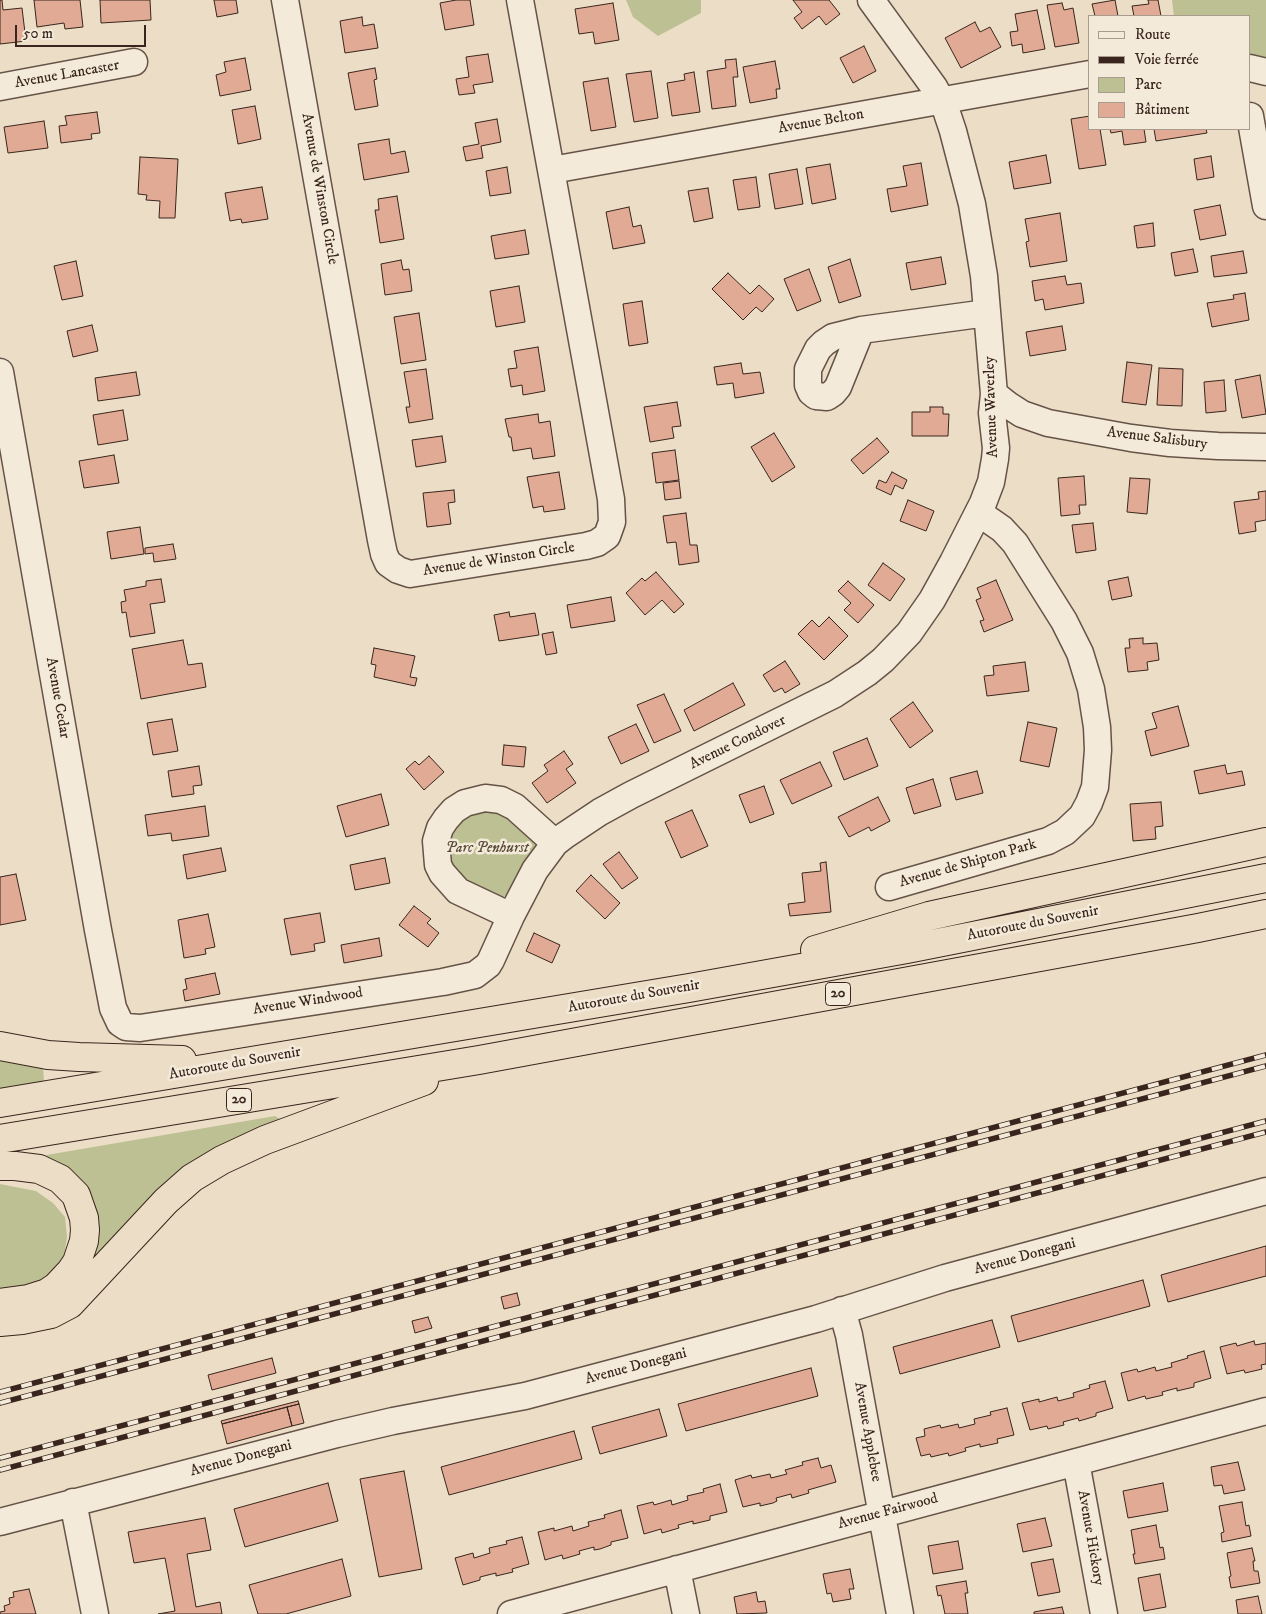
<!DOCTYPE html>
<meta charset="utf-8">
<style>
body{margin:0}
#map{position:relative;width:1266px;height:1614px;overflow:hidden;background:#ecdec6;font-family:"IM FELL DW Pica",serif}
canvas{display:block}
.legend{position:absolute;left:1088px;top:15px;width:162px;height:115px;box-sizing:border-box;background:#f3eada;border:1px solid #a99b8e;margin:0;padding:6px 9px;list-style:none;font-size:15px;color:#39251d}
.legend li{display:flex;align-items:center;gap:10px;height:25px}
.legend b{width:25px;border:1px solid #a99b8e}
.scale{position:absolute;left:15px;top:25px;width:131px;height:22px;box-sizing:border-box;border:2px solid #39251d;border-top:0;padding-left:6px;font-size:15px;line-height:18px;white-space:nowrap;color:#39251d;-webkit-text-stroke:4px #f3eada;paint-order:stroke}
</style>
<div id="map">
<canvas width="1266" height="1614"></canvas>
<ul class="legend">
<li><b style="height:6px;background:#f3eada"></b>Route</li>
<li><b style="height:6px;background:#39251d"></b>Voie ferrée</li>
<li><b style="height:14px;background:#bdc092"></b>Parc</li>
<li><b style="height:14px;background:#e1aa95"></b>Bâtiment</li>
</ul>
<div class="scale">50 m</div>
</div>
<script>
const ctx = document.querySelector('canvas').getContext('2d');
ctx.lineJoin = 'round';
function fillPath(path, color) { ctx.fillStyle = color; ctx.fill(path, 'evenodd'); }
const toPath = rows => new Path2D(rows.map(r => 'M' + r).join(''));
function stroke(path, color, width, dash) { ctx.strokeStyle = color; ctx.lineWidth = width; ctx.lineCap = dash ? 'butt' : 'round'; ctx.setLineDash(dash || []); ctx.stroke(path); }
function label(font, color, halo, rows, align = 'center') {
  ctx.font = font + ' "IM FELL DW Pica",serif'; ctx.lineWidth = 5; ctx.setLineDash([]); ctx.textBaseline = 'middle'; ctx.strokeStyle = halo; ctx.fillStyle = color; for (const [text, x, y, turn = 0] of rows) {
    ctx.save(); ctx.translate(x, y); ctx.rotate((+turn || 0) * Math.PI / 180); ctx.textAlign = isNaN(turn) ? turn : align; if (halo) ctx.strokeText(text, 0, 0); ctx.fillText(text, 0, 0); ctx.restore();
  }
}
fillPath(toPath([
 [626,0,701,0,701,13,658,36,633,17],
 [1172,0,1266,0,1266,63,1250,60,1250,16,1174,16],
 [498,807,536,841,537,846,509,893,501,898,456,879,443,849,457,817],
 [0,1059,43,1067,44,1082,0,1089],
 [275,1116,280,1119,279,1126,96,1256,92,1252,94,1221,29,1158],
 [0,1184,36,1191,53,1203,65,1217,67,1237,64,1256,51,1276,24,1288,0,1290]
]), '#bdc092');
const building = toPath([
 [0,0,2,0,3,10,22,8,26,41,0,44,0,0],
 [34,0,80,0,83,27,65,29,64,23,37,27,34,0],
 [100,0,150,0,151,20,101,23,100,0],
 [214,0,236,0,238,13,217,17,214,0],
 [456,0,470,0,474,25,445,30,440,3,456,0],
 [793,0,829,0,840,14,826,25,819,16,802,29,794,18,802,12,793,0],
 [1115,0,1118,16,1095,16,1092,4,1115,0],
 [1148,0,1158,0,1161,16,1134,16,1132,6,1149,4,1148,0],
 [613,3,619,40,595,44,593,32,579,34,575,9,613,3],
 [1062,3,1064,10,1073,8,1079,43,1055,47,1047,5,1062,3],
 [1037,10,1045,49,1023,53,1022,44,1012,46,1010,32,1018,31,1015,14,1037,10],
 [362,17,363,26,374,24,378,48,345,53,340,21,362,17],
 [975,22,980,32,990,27,1001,47,961,68,945,38,975,22],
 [864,46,876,71,853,83,840,58,864,46],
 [488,54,493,82,473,85,475,93,459,95,456,79,469,77,466,57,488,54],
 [245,58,251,90,220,96,216,75,226,72,224,62,245,58],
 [736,59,738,77,733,77,736,106,712,109,707,71,726,68,725,60,736,59],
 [775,61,780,89,776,89,777,98,750,103,743,67,775,61],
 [375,68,377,79,374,80,378,106,355,110,348,73,375,68],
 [651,71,658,118,634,122,626,74,651,71],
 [694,72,700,112,672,116,667,83,685,80,684,74,694,72],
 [608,78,616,127,591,131,583,82,608,78],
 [255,106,261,139,238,144,232,110,255,106],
 [97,112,100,133,91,134,92,139,61,143,59,126,67,125,65,116,97,112],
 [1090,116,1090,129,1100,129,1106,165,1079,169,1071,119,1090,116],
 [497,119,501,142,481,146,483,158,466,161,463,147,479,144,475,123,497,119],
 [44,121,48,148,8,153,4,127,44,121],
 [1110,129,1144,129,1146,142,1124,145,1122,131,1111,133,1110,129],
 [1154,129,1206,129,1207,133,1156,141,1154,129],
 [389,139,391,154,405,151,409,172,364,180,358,144,389,139],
 [1046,155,1051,183,1014,189,1009,162,1046,155],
 [1211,156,1214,177,1197,180,1194,159,1211,156],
 [140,157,178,159,175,218,159,218,160,201,146,200,147,195,138,194,140,157],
 [921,163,928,205,891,212,887,189,907,186,903,166,921,163],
 [830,164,836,199,812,204,806,168,830,164],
 [507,167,511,193,490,196,486,171,507,167],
 [797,169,803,204,775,209,769,174,797,169],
 [756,177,760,207,738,210,733,180,756,177],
 [262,187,268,219,242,223,241,219,230,221,225,193,262,187],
 [708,188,713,218,694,222,688,191,708,188],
 [397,196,404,239,380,243,375,210,379,210,378,199,397,196],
 [1220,205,1226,235,1200,240,1194,210,1220,205],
 [629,207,633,227,641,225,645,243,613,249,606,212,629,207],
 [1060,213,1067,261,1030,267,1026,242,1029,241,1025,219,1060,213],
 [1153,223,1155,246,1137,248,1134,226,1153,223],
 [525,230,529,254,495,259,491,236,525,230],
 [1193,249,1198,272,1175,276,1171,253,1193,249],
 [1243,251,1247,273,1214,277,1211,256,1243,251],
 [941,257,946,284,911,290,906,263,941,257],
 [850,259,861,296,839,303,828,267,850,259],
 [401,260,403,270,409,269,412,291,385,295,381,264,401,260],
 [76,261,83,296,62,300,54,266,76,261],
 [809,269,821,301,797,311,784,279,809,269],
 [728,273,750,294,759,285,774,299,762,312,756,307,743,320,712,289,728,273],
 [1065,276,1067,285,1081,283,1084,303,1045,310,1043,299,1035,301,1032,281,1065,276],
 [519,286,525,322,496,327,490,291,519,286],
 [1245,293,1249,320,1212,327,1207,303,1234,299,1233,295,1245,293],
 [642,301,648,343,629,346,623,304,642,301],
 [419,313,426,360,401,364,394,317,419,313],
 [92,325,98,351,73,357,67,331,92,325],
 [1062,326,1066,350,1030,356,1026,332,1062,326],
 [538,347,545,391,523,395,522,385,511,387,508,369,517,368,514,351,538,347],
 [1127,362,1152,365,1146,405,1122,402,1127,362],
 [741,363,743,374,760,372,764,393,735,398,733,383,717,385,714,367,741,363],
 [1159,368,1183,369,1182,406,1157,405,1159,368],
 [426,369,433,419,409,423,406,407,410,407,404,372,426,369],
 [136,372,140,395,98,401,95,378,136,372],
 [1260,375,1266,414,1242,418,1235,380,1260,375],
 [1224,380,1226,411,1206,413,1204,382,1224,380],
 [677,402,681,426,672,427,674,438,650,442,644,407,677,402],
 [930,407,943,407,943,414,949,414,948,436,912,436,912,412,930,412,930,407],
 [123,410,128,440,98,445,93,415,123,410],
 [538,414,539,423,550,421,555,456,533,459,531,448,513,451,511,437,509,437,505,419,538,414],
 [774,433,795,467,772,482,751,447,774,433],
 [442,436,446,462,416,467,412,440,442,436],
 [877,438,889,452,863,474,851,460,877,438],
 [675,450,679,480,656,483,652,453,675,450],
 [114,455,119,483,84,488,79,461,114,455],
 [559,472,565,509,544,512,543,506,533,508,527,477,559,472],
 [892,472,907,480,903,489,895,485,891,495,876,488,879,480,886,483,892,472],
 [1084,476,1086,505,1079,505,1080,514,1061,516,1058,478,1084,476],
 [1130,478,1150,479,1147,514,1127,512,1130,478],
 [679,481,681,498,665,500,663,483,679,481],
 [454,490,455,502,448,503,451,524,427,527,423,493,454,490],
 [1266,491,1266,520,1255,522,1256,531,1239,534,1234,502,1259,499,1258,492,1266,491],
 [908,500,934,511,926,531,900,521,908,500],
 [686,513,690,545,697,545,699,562,679,565,676,542,667,543,663,516,686,513],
 [1093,523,1096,550,1076,553,1072,525,1093,523],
 [140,527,144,554,111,559,107,532,140,527],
 [173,544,176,559,154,562,153,553,145,554,145,548,173,544],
 [883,563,905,579,890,601,868,585,883,563],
 [656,572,684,604,674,613,662,600,645,615,626,593,642,578,645,581,656,572],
 [1128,577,1132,596,1112,600,1108,581,1128,577],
 [161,579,165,602,150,604,155,633,130,637,126,612,122,613,121,602,126,601,124,590,146,586,146,581,161,579],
 [996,580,1013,620,984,632,980,621,984,620,976,600,981,598,977,588,996,580],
 [848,581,874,605,858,623,844,610,851,603,838,591,848,581],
 [611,597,615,621,571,628,567,605,611,597],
 [509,612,510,617,535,613,539,635,499,641,494,615,509,612],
 [829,617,848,636,824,660,798,634,812,620,819,627,829,617],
 [553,632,557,653,546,655,542,634,553,632],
 [1143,638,1143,644,1157,643,1159,660,1147,662,1148,670,1128,672,1125,648,1130,648,1129,639,1143,638],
 [183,640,188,665,202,663,206,687,141,699,132,649,183,640],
 [374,648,415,656,410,677,417,678,415,686,374,677,376,665,371,664,374,648],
 [785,661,800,684,785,693,782,688,774,692,763,675,785,661],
 [1025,662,1029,691,987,696,984,676,994,675,993,666,1025,662],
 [733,683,745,705,694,731,684,710,733,683],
 [664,694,681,731,654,743,637,705,664,694],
 [913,702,933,731,910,748,890,719,913,702],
 [1178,706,1189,746,1151,756,1145,731,1157,728,1152,713,1178,706],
 [172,719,178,751,153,755,147,723,172,719],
 [1028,722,1057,728,1049,767,1020,761,1028,722],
 [636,724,649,751,621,764,608,737,636,724],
 [867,738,878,766,844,780,833,752,867,738],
 [504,745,526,747,524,767,502,765,504,745],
 [564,751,573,764,566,769,576,783,547,803,532,783,548,771,544,765,564,751],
 [429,756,444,772,424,790,406,769,415,761,419,765,429,756],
 [820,762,832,786,792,804,780,780,820,762],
 [1225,765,1227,774,1242,771,1245,785,1199,794,1194,771,1225,765],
 [199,766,202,785,193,786,194,794,172,797,168,771,199,766],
 [977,771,983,793,956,800,950,778,977,771],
 [933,779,941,806,914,814,906,788,933,779],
 [764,786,774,814,750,823,739,795,764,786],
 [381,794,389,825,346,837,337,806,381,794],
 [878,797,890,821,871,831,869,827,849,837,838,817,878,797],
 [1161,802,1163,826,1155,827,1156,839,1133,841,1130,804,1161,802],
 [205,806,209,836,172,841,171,833,148,836,145,815,205,806],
 [692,810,708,846,681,858,665,822,692,810],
 [221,848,226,871,187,879,183,855,221,848],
 [619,852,638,878,622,889,603,864,619,852],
 [385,858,390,883,355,890,350,865,385,858],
 [826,862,831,912,790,916,788,904,805,902,802,873,821,871,820,863,826,862],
 [16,874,26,920,0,925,0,877,16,874],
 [591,875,620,903,605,919,576,891,591,875],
 [414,906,431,919,427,923,439,933,428,947,399,925,414,906],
 [320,913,325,942,314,944,315,951,291,955,284,919,320,913],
 [208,914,215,947,205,949,206,954,184,958,178,920,208,914],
 [534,933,560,945,552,963,526,951,534,933],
 [379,938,382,956,344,963,341,945,379,938],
 [215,973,220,994,185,1001,183,990,187,989,185,979,215,973],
 [1266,1246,1266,1276,1168,1302,1161,1275,1266,1246],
 [1143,1280,1150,1306,1018,1342,1011,1316,1143,1280],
 [517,1293,520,1305,504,1309,501,1297,517,1293],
 [428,1317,432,1328,415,1333,412,1321,428,1317],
 [992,1320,1000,1347,900,1374,893,1347,992,1320],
 [1254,1341,1255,1345,1266,1343,1266,1364,1261,1365,1262,1369,1258,1370,1245,1373,1244,1370,1227,1374,1220,1347,1236,1343,1237,1346,1254,1341],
 [1204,1351,1211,1378,1194,1383,1194,1387,1177,1391,1177,1388,1162,1392,1163,1395,1159,1396,1146,1399,1145,1396,1128,1401,1121,1373,1137,1369,1138,1372,1155,1367,1156,1371,1172,1367,1171,1363,1188,1358,1187,1356,1204,1351],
 [272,1358,276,1373,212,1390,208,1375,272,1358],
 [811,1368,818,1396,686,1431,678,1404,811,1368],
 [1105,1381,1113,1408,1096,1413,1096,1416,1086,1419,1079,1421,1078,1418,1063,1422,1064,1425,1048,1429,1047,1426,1030,1430,1022,1403,1039,1399,1039,1402,1057,1397,1058,1401,1074,1397,1073,1393,1090,1388,1089,1385,1105,1381],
 [298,1401,299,1404,222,1424,221,1421,298,1401],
 [299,1404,304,1423,292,1426,287,1407,299,1404],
 [287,1407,292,1426,227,1444,222,1424,287,1407],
 [1007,1408,1014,1435,997,1439,998,1443,980,1447,980,1444,965,1448,966,1451,949,1456,948,1453,931,1457,930,1454,921,1456,916,1438,925,1436,924,1429,940,1425,941,1428,958,1424,959,1428,975,1424,974,1419,991,1415,990,1412,1007,1408],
 [659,1409,667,1436,600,1454,592,1427,659,1409],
 [574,1431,582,1459,449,1495,441,1467,574,1431],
 [818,1458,821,1468,831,1465,836,1482,808,1490,809,1493,792,1498,791,1494,776,1498,777,1501,773,1503,760,1506,760,1503,743,1507,735,1480,751,1475,752,1478,770,1474,771,1478,787,1474,785,1470,803,1465,802,1462,818,1458],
 [1238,1462,1245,1490,1224,1494,1222,1485,1214,1486,1211,1467,1238,1462],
 [404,1471,422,1569,379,1577,360,1479,404,1471],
 [328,1483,338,1521,245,1547,234,1509,328,1483],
 [1163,1483,1168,1511,1128,1518,1123,1491,1163,1483],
 [720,1484,727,1512,710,1516,710,1520,693,1524,693,1521,678,1525,679,1528,662,1533,661,1529,644,1534,637,1506,653,1502,654,1505,671,1500,672,1505,688,1500,687,1496,704,1492,703,1489,720,1484],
 [1242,1502,1246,1526,1249,1525,1251,1536,1222,1542,1221,1533,1224,1532,1219,1506,1242,1502],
 [621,1510,628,1538,611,1542,611,1545,600,1549,594,1550,594,1547,579,1551,580,1554,563,1559,562,1555,545,1560,538,1532,554,1528,554,1531,572,1526,573,1531,589,1526,588,1522,605,1518,604,1515,621,1510],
 [205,1518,211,1550,187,1554,196,1607,220,1602,222,1614,158,1614,175,1611,165,1558,134,1563,128,1532,205,1518],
 [1045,1518,1052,1546,1023,1552,1017,1524,1045,1518],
 [1156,1525,1160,1548,1163,1547,1165,1559,1135,1564,1133,1554,1135,1554,1131,1530,1156,1525],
 [522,1537,529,1564,512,1569,513,1572,496,1576,496,1573,480,1577,480,1580,463,1585,455,1558,473,1553,474,1558,490,1553,489,1548,507,1544,506,1541,522,1537],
 [958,1541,963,1569,933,1574,928,1546,958,1541],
 [1252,1548,1255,1561,1253,1561,1254,1571,1258,1571,1260,1583,1231,1588,1229,1577,1231,1576,1227,1553,1252,1548],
 [342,1559,351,1596,286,1614,258,1614,249,1585,342,1559],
 [1053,1559,1060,1592,1038,1596,1031,1563,1053,1559],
 [850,1569,854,1589,849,1589,851,1599,833,1602,831,1593,827,1594,823,1574,850,1569],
 [1160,1574,1166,1607,1144,1611,1138,1578,1160,1574],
 [966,1581,968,1593,965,1593,968,1614,945,1614,941,1595,938,1596,936,1586,966,1581],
 [29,1589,36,1614,0,1614,0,1612,5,1611,4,1606,10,1604,9,1598,14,1597,13,1592,29,1589],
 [756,1592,758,1602,765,1601,767,1613,737,1614,734,1597,756,1592],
 [1258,1596,1262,1614,1238,1614,1236,1600,1258,1596],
 [1062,1607,1064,1614,1034,1614,1034,1612,1062,1607]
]);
fillPath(building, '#e1aa95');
stroke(building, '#39251d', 1);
const minor = toPath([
 [285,0,381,540,384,554,388,563,398,570,410,574,586,546,597,543,607,536,612,522,611,499,520,0],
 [1250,68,1266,72],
 [0,87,134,62],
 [1250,116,1266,206],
 [552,170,1090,74],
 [861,330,838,387,833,393,827,397,816,396,811,392,808,385,808,369,818,349,824,343,833,337,861,330,987,313],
 [0,372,98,930,113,1008,120,1023,126,1027,140,1028,443,982,475,975,488,965,491,960,511,916,535,870,555,843,564,836,600,812,631,795,835,694,867,673,883,660,909,633,932,600,953,562,983,503,991,482,995,459,996,448,992,413,994,394,984,276,972,204,953,131,945,107,934,87,871,0],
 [994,394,1008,405,1022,414,1048,423,1131,438,1170,443,1218,446,1266,447],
 [889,887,1048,841,1065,832,1082,816,1089,803,1095,787,1098,750,1097,727,1091,689,1080,653,1064,621,1015,543,1002,529,979,513],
 [511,916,458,891,442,873,438,865,436,841,440,828,446,819,454,810,465,803,485,798,501,800,515,807,555,843],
 [842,1310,849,1335,900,1614],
 [1076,1462,1104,1614],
 [73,1502,95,1614],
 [0,1522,337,1434,393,1421,525,1396,816,1319,945,1278,1266,1191],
 [677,1569,686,1614],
 [511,1614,1266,1411]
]);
const highway = toPath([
 [815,950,929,916,1266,842],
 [0,1046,48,1055,79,1057,182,1060],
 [0,1103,689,988,907,949,1266,878],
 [0,1139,479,1060,1198,928,1266,914],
 [0,1166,15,1166,39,1169,60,1179,76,1195,84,1218,85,1230,84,1241,77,1262,71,1271,56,1287,47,1293,28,1299,0,1303],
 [0,1322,22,1320,51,1314,70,1304,166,1201,192,1178,222,1160,265,1140,424,1081]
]);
stroke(minor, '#665347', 29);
stroke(highway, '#39251d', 30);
stroke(minor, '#f3eada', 26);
stroke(highway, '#ecdec6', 28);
const rail = toPath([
 [0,1392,1266,1055],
 [0,1403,1266,1066],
 [0,1458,1266,1121],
 [0,1470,1266,1132]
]);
stroke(rail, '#39251d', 5.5);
stroke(rail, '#f3eada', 4, [11]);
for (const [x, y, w] of [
 [838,994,25],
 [239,1100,25]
]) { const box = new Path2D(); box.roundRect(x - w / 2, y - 11.5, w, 23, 4); ctx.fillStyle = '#f3eada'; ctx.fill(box); stroke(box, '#39251d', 1); }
label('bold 14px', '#39251d', null, [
 ["20",838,994],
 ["20",239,1100]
]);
label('15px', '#39251d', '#f3eada', [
 ["Avenue Lancaster",67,75,-10],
 ["Avenue Belton",821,122,-10],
 ["Avenue de Winston Circle",319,189,80],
 ["Avenue Waverley",992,407,-92],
 ["Avenue Salisbury",1157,439,7],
 ["Avenue de Winston Circle",499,560,-9],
 ["Avenue Cedar",57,698,80],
 ["Avenue Condover",738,743,-26],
 ["Avenue de Shipton Park",968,864,-16],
 ["Autoroute du Souvenir",1033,924,-11],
 ["Autoroute du Souvenir",634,997,-10],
 ["Avenue Windwood",308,1002,-9],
 ["Autoroute du Souvenir",235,1064,-10],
 ["Avenue Donegani",1025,1257,-15],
 ["Avenue Donegani",636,1367,-15],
 ["Avenue Applebee",867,1432,80],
 ["Avenue Donegani",241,1459,-15],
 ["Avenue Fairwood",888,1512,-15],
 ["Avenue Hickory",1090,1538,80]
]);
label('italic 15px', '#5a4c3a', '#f3eada', [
 ["Parc Penhurst",487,849]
]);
</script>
